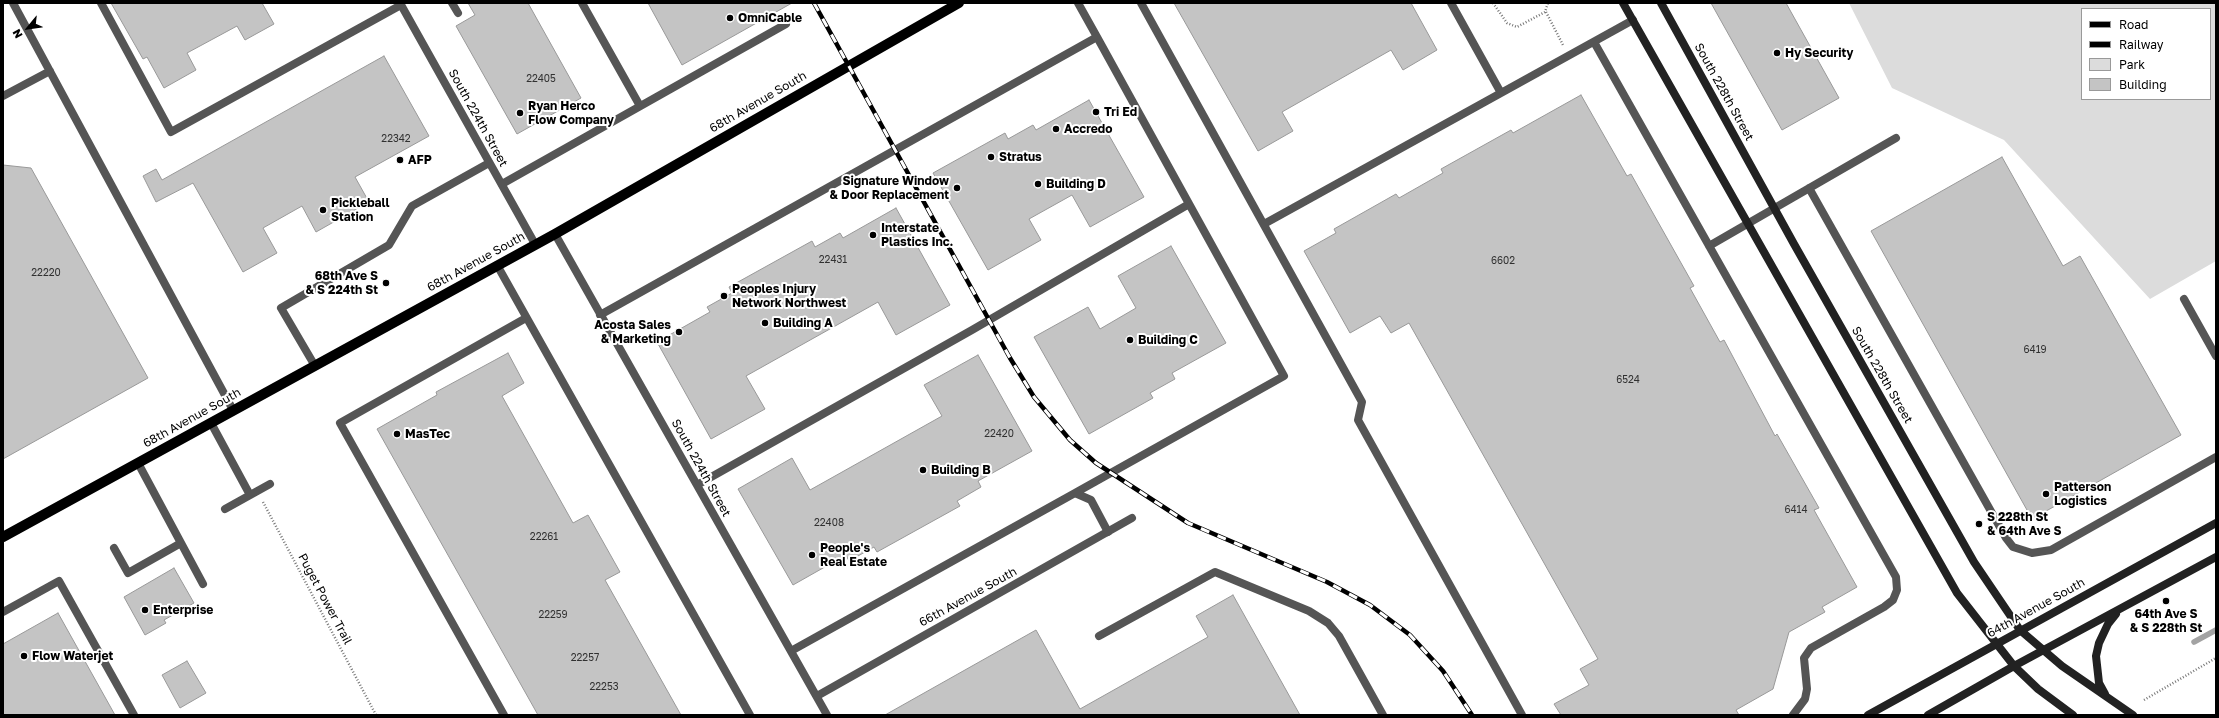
<!DOCTYPE html>
<style>
body{margin:0}
#map{position:relative;width:2219px;height:718px;overflow:hidden;background:#fff;font-family:"Golos Text",sans-serif}
canvas{display:block}
.frame{position:absolute;inset:0;border:4px solid #000;pointer-events:none}
.legend{position:absolute;left:2081px;top:8px;width:130px;height:92px;box-sizing:border-box;background:#fff;border:1px solid #999;margin:0;padding:5px 7px;list-style:none;font-size:12px;color:#000}
.legend li{display:flex;align-items:center;gap:8px;height:20px}
.legend b{width:20px;border:1px solid #999}
.north{position:absolute;left:8px;top:8px;width:40px;height:40px;-webkit-text-stroke:3px #fff;paint-order:stroke;rotate:241deg;font-size:11px;font-weight:700;line-height:16px;text-align:center;color:#000}
.north::after{content:'';display:block;margin:auto;width:14px;height:18px;background:#000;clip-path:polygon(50% 0,100% 100%,50% 72%,0 100%)}
</style>
<div id="map">
<canvas width="2219" height="718"></canvas>
<div class="frame"></div>
<ul class="legend">
<li><b style="height:5px;background:#000"></b>Road</li>
<li><b style="height:5px;background:#000"></b>Railway</li>
<li><b style="height:11px;background:#dcdcdc"></b>Park</li>
<li><b style="height:11px;background:#c4c4c4"></b>Building</li>
</ul>
<div class="north">N</div>
</div>
<script>
const ctx = document.querySelector('canvas').getContext('2d');
ctx.lineJoin = 'round';
function fillPath(path, color) { ctx.fillStyle = color; ctx.fill(path, 'evenodd'); }
const toPath = rows => new Path2D(rows.map(r => 'M' + r).join(''));
function stroke(path, color, width, dash) { ctx.strokeStyle = color; ctx.lineWidth = width; ctx.lineCap = dash ? 'butt' : 'round'; ctx.setLineDash(dash || []); ctx.stroke(path); }
function label(font, color, halo, rows, align = 'center') {
  ctx.font = font + ' "Golos Text",sans-serif'; ctx.lineWidth = 4; ctx.setLineDash([]); ctx.textBaseline = 'middle'; ctx.strokeStyle = halo; ctx.fillStyle = color; for (const [text, x, y, turn = 0] of rows) {
    ctx.save(); ctx.translate(x, y); ctx.rotate((+turn || 0) * Math.PI / 180); ctx.textAlign = isNaN(turn) ? turn : align; if (halo) ctx.strokeText(text, 0, 0); ctx.fillText(text, 0, 0); ctx.restore();
  }
}
fillPath(toPath([
 [1849,3,2216,3,2216,261,2150,299,2004,140,1892,88],
 [2082,9,2210,9,2210,99,2082,99]
]), '#dcdcdc');
stroke(toPath([
 [2194,642,2216,630]
]), '#a3a3a3', 5.5);
const building = toPath([
 [111,3,262,3,274,24,245,40,237,26,187,53,196,70,164,88,147,57,143,59,111,3],
 [468,3,528,3,581,98,517,134,456,26,475,15,468,3],
 [648,3,792,3,682,65,648,3],
 [1174,3,1411,3,1437,50,1403,70,1391,50,1282,112,1293,131,1258,151,1174,3],
 [1711,3,1786,3,1839,98,1782,130,1711,3],
 [384,56,429,136,355,177,369,202,316,232,302,206,263,228,277,253,243,272,193,183,156,202,143,176,156,169,162,180,384,56],
 [1581,95,1627,176,1631,174,1694,286,1690,288,1720,342,1724,340,1775,436,1777,434,1819,508,1814,510,1857,587,1822,607,1825,612,1789,632,1773,689,1736,710,1739,715,1561,715,1554,704,1589,685,1580,669,1598,659,1409,323,1391,333,1380,316,1350,333,1304,251,1336,233,1334,229,1396,194,1399,198,1443,173,1441,169,1511,130,1513,133,1581,95],
 [1089,100,1144,197,1090,227,1072,195,1029,219,1041,240,988,270,933,173,1005,133,1008,139,1033,125,1036,130,1089,100],
 [2002,157,2063,266,2080,256,2181,435,2032,519,1871,231,2002,157],
 [3,165,31,168,148,378,3,459,3,165],
 [896,208,950,305,896,335,878,302,746,376,765,409,711,439,657,342,710,312,707,307,732,293,729,287,812,241,815,247,840,233,843,238,896,208],
 [1171,246,1226,343,1172,373,1175,379,1150,393,1153,398,1089,434,1034,337,1088,307,1100,329,1136,308,1118,276,1171,246],
 [508,353,524,383,502,396,573,523,588,515,620,572,605,580,681,715,538,715,377,429,437,395,436,392,508,353],
 [978,355,1032,451,978,481,981,487,957,501,960,506,877,552,874,547,849,561,846,555,793,585,738,489,792,458,810,490,942,416,924,385,978,355],
 [174,568,194,603,164,620,166,623,145,635,124,597,174,568],
 [1233,595,1300,715,885,715,1036,630,1080,709,1208,637,1196,616,1233,595],
 [58,613,115,715,3,715,3,644,58,613],
 [187,661,206,693,180,708,162,675,187,661]
]);
fillPath(building, '#c4c4c4');
stroke(building, '#999', 1);
stroke(toPath([
 [1493,3,1507,23,1517,27,1545,12,1548,3],
 [1546,12,1563,45],
 [263,502,376,715],
 [2144,700,2216,658]
]), '#777', 2.5, [1, 2]);
stroke(toPath([
 [13,3,233,410],
 [101,3,171,132,401,5],
 [452,3,458,13],
 [582,3,640,106],
 [1141,3,1362,402,1358,420,1522,715],
 [1451,3,1501,93],
 [1594,42,1896,577,1897,590,1893,600,1884,607,1811,648,1804,658,1807,689,1805,699,1793,715],
 [3,96,50,71],
 [502,184,786,24],
 [1809,188,2006,538,2013,547,2032,553,2051,550,2216,457],
 [1264,224,1633,20],
 [555,234,827,715],
 [1709,246,1896,138],
 [497,265,750,715],
 [2184,299,2216,356],
 [600,315,1097,37,1078,3],
 [315,366,281,308,389,245,412,206,489,163],
 [211,423,250,495],
 [138,463,203,584],
 [697,485,972,330,1189,204],
 [1075,493,1284,376,1097,37],
 [225,509,270,484],
 [114,548,128,573,181,543],
 [3,612,59,581,134,715],
 [1099,636,1215,572,1309,611,1328,623,1339,636,1383,715],
 [791,651,1075,493,1091,500,1108,532],
 [504,715,340,423,526,318]
]), '#555', 8);
stroke(toPath([
 [400,3,535,244],
 [817,696,1132,518]
]), '#555', 8);
stroke(toPath([
 [1623,3,1957,593,2014,666,2038,689,2073,715],
 [1661,3,1794,244,1974,562,2020,630,2062,666,2133,715],
 [2105,694,2099,683,2096,656,2099,643,2108,624,2116,614],
 [1868,715,2216,523],
 [1928,715,2014,666,2216,557]
]), '#222', 8);
stroke(toPath([
 [3,537,555,234,959,3]
]), '#000', 10);
const rail = toPath([
 [814,3,1010,358,1034,397,1070,440,1096,463,1188,523,1327,582,1370,605,1410,635,1443,671,1472,715]
]);
stroke(rail, '#000', 4.5);
stroke(rail, '#fff', 3, [9]);
for (const [x, y, r, color] of [
 [730,18,4,"#000"],
 [1777,53,4,"#000"],
 [1096,112,4,"#000"],
 [520,113,4,"#000"],
 [1056,129,4,"#000"],
 [991,157,4,"#000"],
 [400,160,4,"#000"],
 [1038,184,4,"#000"],
 [957,188,4,"#000"],
 [323,210,4,"#000"],
 [873,235,4,"#000"],
 [386,283,4,"#000"],
 [724,296,4,"#000"],
 [765,323,4,"#000"],
 [679,332,4,"#000"],
 [1130,340,4,"#000"],
 [397,434,4,"#000"],
 [923,470,4,"#000"],
 [2046,494,4,"#000"],
 [1979,524,4,"#000"],
 [812,555,4,"#000"],
 [2166,601,4,"#000"],
 [145,610,4,"#000"],
 [24,656,4,"#000"]
]) { const dot = new Path2D(); dot.arc(x, y, r, 0, 2 * Math.PI); ctx.fillStyle = color; ctx.fill(dot); stroke(dot, '#fff', 1.5); }
label('10px', '#313131', null, [
 ["22405",541,79],
 ["22342",396,139],
 ["22431",833,260],
 ["6602",1503,261],
 ["22220",46,273],
 ["6419",2035,350],
 ["6524",1628,380],
 ["22420",999,434],
 ["6414",1796,510],
 ["22408",829,523],
 ["22261",544,537],
 ["22259",553,615],
 ["22257",585,658],
 ["22253",604,687]
]);
label('bold 12px', '#000', '#fff', [
 ["OmniCable",738,18],
 ["Hy Security",1785,53],
 ["Ryan Herco",528,106],
 ["Flow Company",528,120],
 ["Tri Ed",1104,112],
 ["Accredo",1064,129],
 ["Stratus",999,157],
 ["AFP",408,160],
 ["Signature Window",949,181,"right"],
 ["& Door Replacement",949,195,"right"],
 ["Building D",1046,184],
 ["Pickleball",331,203],
 ["Station",331,217],
 ["Interstate",881,228],
 ["Plastics Inc.",881,242],
 ["68th Ave S",378,276,"right"],
 ["& S 224th St",378,290,"right"],
 ["Peoples Injury",732,289],
 ["Network Northwest",732,303],
 ["Building A",773,323],
 ["Acosta Sales",671,325,"right"],
 ["& Marketing",671,339,"right"],
 ["Building C",1138,340],
 ["MasTec",405,434],
 ["Building B",931,470],
 ["Patterson",2054,487],
 ["Logistics",2054,501],
 ["S 228th St",1987,517],
 ["& 64th Ave S",1987,531],
 ["People's",820,548],
 ["Real Estate",820,562],
 ["Enterprise",153,610],
 ["64th Ave S",2166,614,"center"],
 ["& S 228th St",2166,628,"center"],
 ["Flow Waterjet",32,656]
], 'left');
label('12px', '#000', '#fff', [
 ["South 228th Street",1724,92,61],
 ["68th Avenue South",758,102,-30],
 ["South 224th Street",478,118,61],
 ["68th Avenue South",476,262,-29],
 ["South 228th Street",1882,375,60],
 ["68th Avenue South",192,418,-29],
 ["South 224th Street",701,468,61],
 ["66th Avenue South",968,597,-29],
 ["Puget Power Trail",325,599,62],
 ["64th Avenue South",2036,608,-29]
]);
</script>
